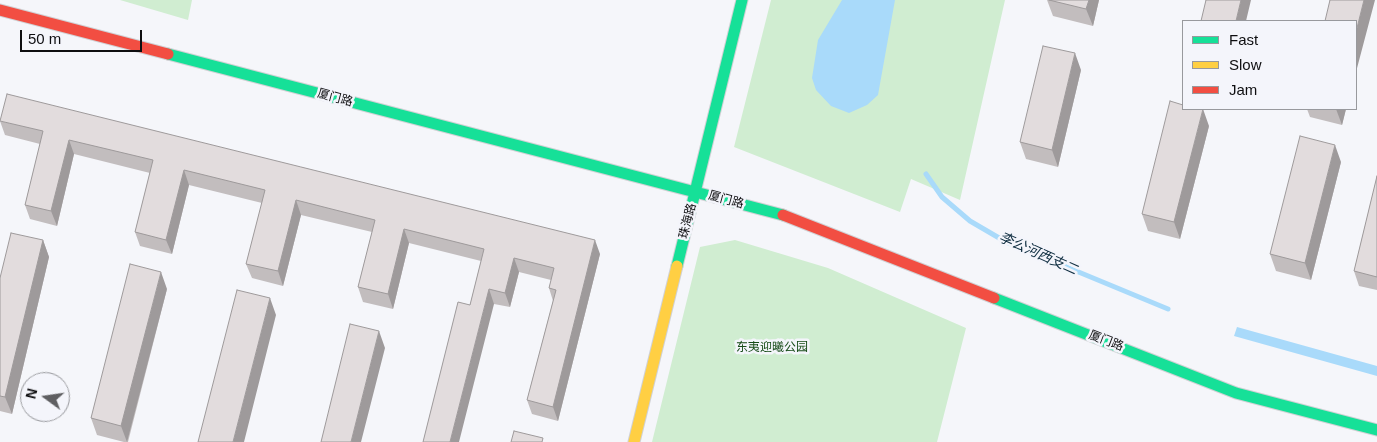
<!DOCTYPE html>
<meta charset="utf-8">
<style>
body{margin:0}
#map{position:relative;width:1377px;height:442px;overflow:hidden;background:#f5f6fa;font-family:Arial,sans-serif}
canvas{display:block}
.legend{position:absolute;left:1182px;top:20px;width:175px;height:90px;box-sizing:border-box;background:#f4f5fb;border:1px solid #98999d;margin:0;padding:6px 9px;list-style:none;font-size:15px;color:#0e0e10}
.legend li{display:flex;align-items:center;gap:10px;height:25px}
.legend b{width:25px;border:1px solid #98999d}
.north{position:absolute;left:20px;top:372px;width:50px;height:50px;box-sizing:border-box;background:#f4f5fb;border:1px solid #98999d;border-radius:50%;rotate:284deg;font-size:14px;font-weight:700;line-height:20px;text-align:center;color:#0e0e10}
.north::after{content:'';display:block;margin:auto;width:18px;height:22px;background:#5f5f62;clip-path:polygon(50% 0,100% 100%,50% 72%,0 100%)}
.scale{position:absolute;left:20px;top:30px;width:122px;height:22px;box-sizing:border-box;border:2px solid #0e0e10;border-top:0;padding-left:6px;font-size:15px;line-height:18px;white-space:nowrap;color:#0e0e10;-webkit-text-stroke:4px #f4f5fb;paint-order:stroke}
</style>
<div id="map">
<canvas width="1377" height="442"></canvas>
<ul class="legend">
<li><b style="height:6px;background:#16e098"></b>Fast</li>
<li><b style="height:6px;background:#ffcf43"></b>Slow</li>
<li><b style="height:6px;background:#f24e42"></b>Jam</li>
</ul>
<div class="north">N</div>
<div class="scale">50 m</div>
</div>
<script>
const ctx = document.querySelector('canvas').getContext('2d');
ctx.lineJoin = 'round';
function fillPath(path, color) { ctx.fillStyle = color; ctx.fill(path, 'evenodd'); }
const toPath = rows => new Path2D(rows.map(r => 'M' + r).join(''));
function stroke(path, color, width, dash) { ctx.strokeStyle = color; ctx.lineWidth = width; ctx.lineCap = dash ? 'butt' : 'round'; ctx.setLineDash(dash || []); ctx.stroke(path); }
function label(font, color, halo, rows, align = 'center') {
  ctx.font = font + ' Arial,"Noto Sans SC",sans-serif'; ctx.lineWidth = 5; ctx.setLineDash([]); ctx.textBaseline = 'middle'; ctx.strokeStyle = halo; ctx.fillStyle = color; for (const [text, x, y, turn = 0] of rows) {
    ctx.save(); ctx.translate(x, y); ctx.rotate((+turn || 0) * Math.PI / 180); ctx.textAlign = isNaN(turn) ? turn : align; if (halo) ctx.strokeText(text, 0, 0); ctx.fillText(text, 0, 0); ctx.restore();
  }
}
fillPath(toPath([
 [120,0,192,0,188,20],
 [771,0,1005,0,960,200,911,179,900,212,734,147],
 [735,240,828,268,966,328,937,442,652,442,700,247]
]), '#d0edd1');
fillPath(toPath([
 [842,0,895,0,878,95,867,105,849,113,831,106,816,90,812,78,818,40],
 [1237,327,1377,366,1377,376,1234,336]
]), '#a9dafa');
stroke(toPath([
 [926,174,942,197,970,221,1006,242,1168,309]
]), '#a9dafa', 5);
const fast = toPath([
 [168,54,783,215],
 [677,266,742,0],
 [994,298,1236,393,1377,430]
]);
const slow = toPath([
 [634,442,677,266]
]);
const jam = toPath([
 [0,10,168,54],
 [783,215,994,298]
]);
stroke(fast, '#d0d1d4', 13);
stroke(slow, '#d0d1d4', 13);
stroke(jam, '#d0d1d4', 13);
stroke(fast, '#16e098', 11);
stroke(slow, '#ffcf43', 11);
stroke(jam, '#f24e42', 11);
fillPath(toPath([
 [1047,0,1099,0,1093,26,1053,16],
 [1081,70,1058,167,1026,159,1020,142],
 [1307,109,1346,109,1342,125,1310,117],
 [0,121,600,254,558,421,532,414,527,400,553,301,549,288,551,280,519,272,510,307,494,304,470,305,481,261,409,243,393,309,363,302,358,287,372,232,301,215,283,286,252,278,246,264,262,203,189,185,172,254,140,246,135,232,150,173,74,154,57,226,30,219,25,205,40,144,5,135],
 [1209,126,1180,239,1148,231,1142,214],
 [1341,162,1311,280,1276,271,1270,254],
 [1377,176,1377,290,1359,286,1354,271],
 [43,240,49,257,12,414,0,411,0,278],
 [167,289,128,442,124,442,97,435,91,418]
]), '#c2bdbe');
fillPath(toPath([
 [1089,0,1099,0,1093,26,1086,9],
 [1241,0,1251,0,1246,21,1236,21],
 [1364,0,1375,0,1356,72,1356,32],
 [1075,53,1081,70,1058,167,1052,150],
 [1203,109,1209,126,1180,239,1174,222],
 [1336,109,1346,109,1342,125],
 [69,140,74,154,57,226,51,211],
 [1335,145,1341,162,1311,280,1305,263],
 [184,170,189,185,172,254,166,240],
 [296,200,301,215,283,286,278,271],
 [404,229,409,243,393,309,388,294],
 [43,240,49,257,12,414,5,397],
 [595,240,600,254,558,421,553,407],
 [514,258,519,272,510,307,505,293],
 [161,272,167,289,127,442,121,426],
 [489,289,494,304,459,442,450,442],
 [270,298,276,315,244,442,233,442],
 [379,331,385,348,361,442,351,442]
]), '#9e9a9b');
const building = toPath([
 [1049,0,1089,0,1086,9,1049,0],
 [1206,0,1241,0,1236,21,1201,21,1206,0],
 [1330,0,1364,0,1356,32,1356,21,1325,21,1330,0],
 [1043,46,1075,53,1052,150,1020,142,1043,46],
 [7,94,595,240,553,407,527,400,556,290,549,288,554,268,514,258,505,293,489,289,450,442,423,442,458,302,470,305,484,249,404,229,388,294,358,287,375,220,296,200,278,271,246,264,265,190,184,170,166,240,135,232,153,160,69,140,51,211,25,205,43,131,0,121,7,94],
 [1170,101,1183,105,1183,109,1203,109,1174,222,1142,214,1170,101],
 [1300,136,1335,145,1305,263,1270,254,1300,136],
 [1377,176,1377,277,1354,271,1377,176],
 [11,233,43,240,5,397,0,396,0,278,11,233],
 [130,264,161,272,121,426,91,418,130,264],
 [237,290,270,298,233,442,198,442,237,290],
 [350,324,379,331,351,442,321,442,350,324],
 [514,431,543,438,542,442,511,442,514,431]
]);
fillPath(building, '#e2dcdd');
stroke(building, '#9e9a9b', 1);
label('12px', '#0e0e10', '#f4f5fb', [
 ["厦门路",335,98,15],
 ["厦门路",726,200,15],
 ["珠海路",688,221,-76],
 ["厦门路",1106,341,21]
]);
label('12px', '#164b17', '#f4f5fb', [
 ["东夷迎曦公园",772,348]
]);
label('italic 14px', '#0d2c3f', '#f4f5fb', [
 ["李公河西支二",1038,254,24]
]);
</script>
